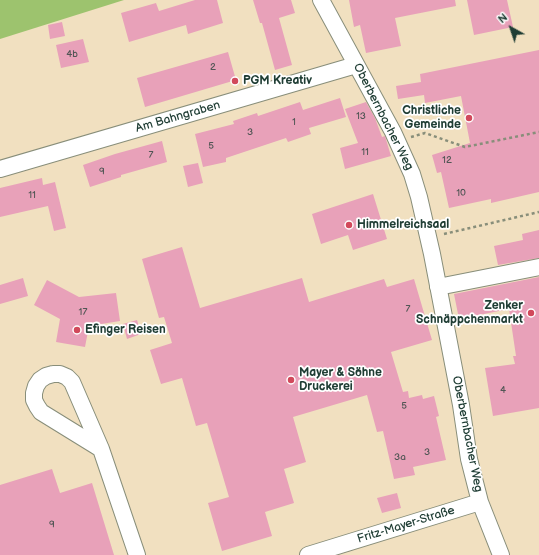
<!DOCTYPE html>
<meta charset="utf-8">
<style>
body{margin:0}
#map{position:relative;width:539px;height:555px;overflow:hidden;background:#f1e0c0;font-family:"Balsamiq Sans",sans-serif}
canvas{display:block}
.north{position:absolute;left:491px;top:8px;width:40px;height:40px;-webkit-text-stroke:3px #fff;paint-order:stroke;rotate:320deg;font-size:11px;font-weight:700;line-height:16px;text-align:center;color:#1f3d34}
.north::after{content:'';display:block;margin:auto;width:14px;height:18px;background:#1f3d34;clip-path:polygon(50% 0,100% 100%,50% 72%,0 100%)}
</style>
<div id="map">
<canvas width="539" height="555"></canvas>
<div class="north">N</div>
</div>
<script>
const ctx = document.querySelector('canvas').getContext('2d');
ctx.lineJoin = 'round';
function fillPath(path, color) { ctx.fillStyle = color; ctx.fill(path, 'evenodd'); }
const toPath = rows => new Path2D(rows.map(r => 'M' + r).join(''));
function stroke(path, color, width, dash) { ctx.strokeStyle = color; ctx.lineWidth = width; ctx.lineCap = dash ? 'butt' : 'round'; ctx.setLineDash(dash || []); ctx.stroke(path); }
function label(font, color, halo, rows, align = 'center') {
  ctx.font = font + ' "Balsamiq Sans",sans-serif'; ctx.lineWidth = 3.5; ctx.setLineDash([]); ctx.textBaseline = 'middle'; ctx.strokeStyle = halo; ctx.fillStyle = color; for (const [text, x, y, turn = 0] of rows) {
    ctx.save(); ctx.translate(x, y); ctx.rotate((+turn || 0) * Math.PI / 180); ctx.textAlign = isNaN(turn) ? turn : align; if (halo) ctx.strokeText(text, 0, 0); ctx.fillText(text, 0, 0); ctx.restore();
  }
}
fillPath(toPath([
 [0,0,124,0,0,39]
]), '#9dc36e');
fillPath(toPath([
 [195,0,217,0,223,23,188,34,186,25,129,42,121,13,156,3,159,11],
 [253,0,291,0,295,13,279,18,292,65,275,70,262,23,260,23],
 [349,0,455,0,456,6,395,18,401,46,366,53,360,25,354,27],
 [467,0,507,0,513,27,474,35],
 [62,22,65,36,50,39,48,25],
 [83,39,89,62,61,68,56,45],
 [539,50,539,192,491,203,491,199,449,208,441,172,437,173,432,155,470,143,461,96,425,103,424,95,398,99,396,86,421,82,420,74],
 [228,52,236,80,145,107,137,78],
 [340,98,346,117,309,128,311,134,288,142,286,138,226,158,226,162,203,167,195,134,234,124,233,121,257,113,258,116,300,102,303,110],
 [366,102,375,118,382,137,385,136,391,156,345,169,340,148,358,143,345,109],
 [162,141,167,162,121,175,121,177,90,187,83,165,115,154],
 [198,163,203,183,188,187,183,166],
 [42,178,43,185,55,182,66,228,54,231,48,206,0,217,0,188],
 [373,194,387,239,353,250,348,235,321,244,312,214],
 [539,230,539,258,498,265,494,246,523,240,522,234],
 [182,247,200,308,302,278,309,302,384,279,387,287,414,279,432,340,391,352,403,392,408,391,409,398,422,395,423,399,434,396,439,416,436,417,446,460,413,467,415,475,394,479,383,431,377,432,367,395,293,417,306,462,284,469,294,503,265,512,272,536,222,551,208,503,229,497,207,423,196,426,182,378,161,384,150,350,172,343,164,317,159,318,142,259],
 [539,277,539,408,493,416,485,368,515,364,513,356,516,356,509,309,459,319,454,294],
 [23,278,28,296,0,304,0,285],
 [47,280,79,297,116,293,120,321,89,326,85,347,56,342,60,319,34,305],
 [137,320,141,334,127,339,123,324],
 [52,469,60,493,92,483,114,555,0,555,0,485],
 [397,493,401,508,382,513,377,498]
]), '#e8a1b9');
const minor = toPath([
 [321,0,393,132,412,174,419,197,432,254,461,405,469,459,480,502,501,555],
 [0,169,356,65],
 [438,287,539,267],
 [53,374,60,374,67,377,72,382,101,449,41,412,37,406,34,400,34,393,36,386,40,380,46,376,53,374],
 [101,449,137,555],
 [308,555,480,502]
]);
stroke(minor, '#888e7a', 18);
stroke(toPath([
 [411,137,425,133,465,147,539,132],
 [444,234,539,212]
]), '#888e7a', 2.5, [3, 3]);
stroke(minor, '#fff', 16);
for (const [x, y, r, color] of [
 [235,81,4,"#d1495b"],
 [469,118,4,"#d1495b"],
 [349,225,4,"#d1495b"],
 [531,313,4,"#d1495b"],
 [77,330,4,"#d1495b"],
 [291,380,4,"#d1495b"]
]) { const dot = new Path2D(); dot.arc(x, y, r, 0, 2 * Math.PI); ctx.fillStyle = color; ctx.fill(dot); stroke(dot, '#fff', 1.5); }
label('10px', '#515655', null, [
 ["4b",72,54],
 ["2",213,67],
 ["13",361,116],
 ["1",294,122],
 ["3",250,132],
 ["5",211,146],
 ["11",365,152],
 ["7",151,155],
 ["12",447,160],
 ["9",102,171],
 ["10",461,193],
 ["11",32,195],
 ["7",408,309],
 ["17",83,312],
 ["4",503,390],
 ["5",404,406],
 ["3",427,452],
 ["3a",400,457],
 ["9",52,524]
]);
label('bold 12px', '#1f3d34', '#fff', [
 ["PGM Kreativ",243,81],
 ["Christliche",461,111,"right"],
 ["Gemeinde",461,125,"right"],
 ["Himmelreichsaal",357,225],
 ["Zenker",523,306,"right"],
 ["Schnäppchenmarkt",523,320,"right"],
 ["Efinger Reisen",85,330],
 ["Mayer & Söhne",299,373],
 ["Druckerei",299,387]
], 'left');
label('12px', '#1f3d34', '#fff', [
 ["Am Bahngraben",178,117,-16],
 ["Oberbernbacher Weg",383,117,63],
 ["Oberbernbacher Weg",467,434,79],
 ["Fritz-Mayer-Straße",406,525,-17]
]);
</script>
